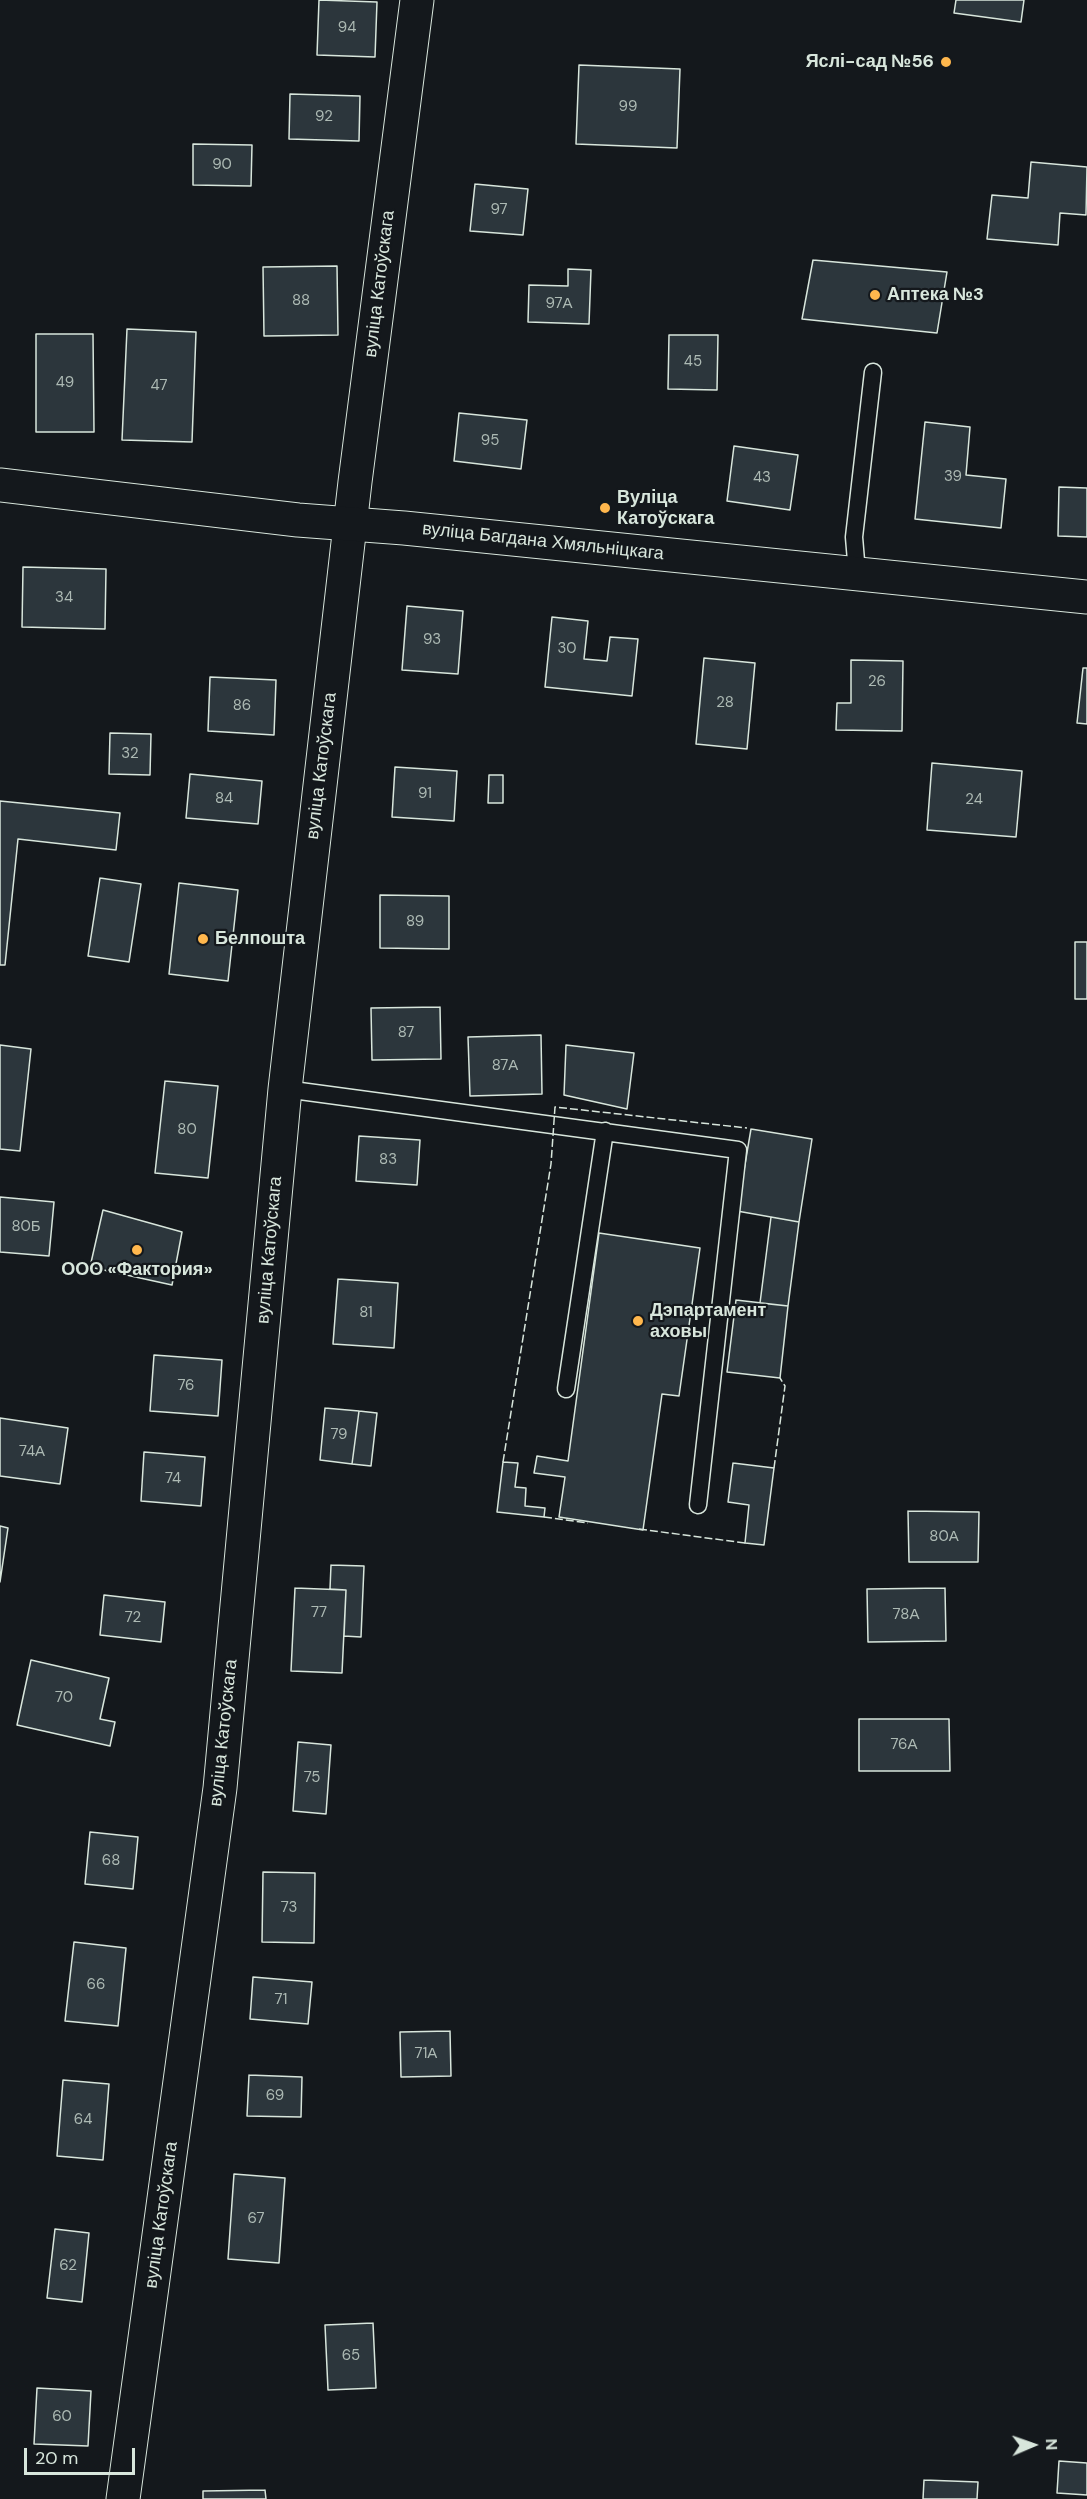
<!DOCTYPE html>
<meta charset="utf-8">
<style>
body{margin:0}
#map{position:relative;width:1087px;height:2499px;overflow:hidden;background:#14181c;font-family:"DM Sans",sans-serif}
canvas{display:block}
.north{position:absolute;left:1003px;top:2415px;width:60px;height:60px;-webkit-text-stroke:4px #14181c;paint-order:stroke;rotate:88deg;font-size:16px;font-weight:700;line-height:24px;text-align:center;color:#d8e6dc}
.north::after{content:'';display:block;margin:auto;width:21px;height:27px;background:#d8e6dc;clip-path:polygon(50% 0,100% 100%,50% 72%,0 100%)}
.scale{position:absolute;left:24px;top:2448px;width:111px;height:27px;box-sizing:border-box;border:3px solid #d8e6dc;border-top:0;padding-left:8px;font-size:18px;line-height:21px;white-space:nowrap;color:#d8e6dc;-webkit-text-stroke:4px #14181c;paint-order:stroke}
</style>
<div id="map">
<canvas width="1087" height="2499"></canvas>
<div class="north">N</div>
<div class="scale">20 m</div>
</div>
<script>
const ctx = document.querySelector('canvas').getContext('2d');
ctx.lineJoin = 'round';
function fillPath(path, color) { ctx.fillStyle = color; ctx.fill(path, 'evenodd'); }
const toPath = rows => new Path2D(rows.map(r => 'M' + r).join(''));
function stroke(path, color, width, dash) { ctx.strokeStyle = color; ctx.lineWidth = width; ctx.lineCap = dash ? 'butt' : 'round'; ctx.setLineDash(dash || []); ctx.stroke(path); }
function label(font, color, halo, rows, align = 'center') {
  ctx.font = font + ' "DM Sans",sans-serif'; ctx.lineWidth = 4.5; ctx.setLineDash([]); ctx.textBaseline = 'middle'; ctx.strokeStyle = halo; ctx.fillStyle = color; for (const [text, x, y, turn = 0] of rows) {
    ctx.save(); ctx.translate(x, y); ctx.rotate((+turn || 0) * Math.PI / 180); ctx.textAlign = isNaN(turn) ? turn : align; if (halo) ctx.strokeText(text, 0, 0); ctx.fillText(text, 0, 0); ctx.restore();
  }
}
const building = toPath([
 [319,0,377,2,375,57,317,55,319,0],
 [956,0,1024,0,1021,22,954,13,956,0],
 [579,65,680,69,677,148,576,144,579,65],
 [290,94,360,96,359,141,289,139,290,94],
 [193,144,252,145,251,186,193,185,193,144],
 [1031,162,1087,167,1086,215,1060,213,1058,245,987,239,992,195,1028,198,1031,162],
 [475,184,528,189,523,235,470,231,475,184],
 [813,260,947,272,937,333,802,319,813,260],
 [337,266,338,335,264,336,263,267,337,266],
 [568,269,591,270,589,324,528,322,529,285,568,286,568,269],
 [127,329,196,332,192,442,122,440,127,329],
 [36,334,93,334,94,432,36,432,36,334],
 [669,335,718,335,717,390,668,389,669,335],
 [459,413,527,420,521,469,454,461,459,413],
 [925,422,970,427,966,475,1006,479,1001,528,915,519,925,422],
 [734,446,798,455,790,510,727,501,734,446],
 [1059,487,1087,488,1087,537,1058,536,1059,487],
 [23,567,106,569,105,629,22,627,23,567],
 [407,606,463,611,458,674,402,670,407,606],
 [552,617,588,621,584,659,607,661,610,637,638,639,632,696,545,687,552,617],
 [704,658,755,663,747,749,696,744,704,658],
 [851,660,903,661,902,731,836,730,837,703,851,703,851,660],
 [1083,668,1087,668,1087,724,1077,723,1083,668],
 [210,677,276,680,274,735,208,731,210,677],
 [110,733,151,734,150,775,109,774,110,733],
 [932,763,1022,771,1016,837,927,830,932,763],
 [395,767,457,771,454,821,392,817,395,767],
 [190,774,262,781,258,824,186,818,190,774],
 [489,775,503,775,503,803,488,803,489,775],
 [0,801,120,813,116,850,18,839,5,965,0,965,0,801],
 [100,878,141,884,129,962,88,956,100,878],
 [179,883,238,890,228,981,169,974,179,883],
 [380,895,449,896,449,949,380,948,380,895],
 [1075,942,1087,942,1087,999,1075,999,1075,942],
 [440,1007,441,1059,372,1060,371,1008,440,1007],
 [541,1035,542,1094,470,1096,468,1037,541,1035],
 [0,1045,31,1049,20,1151,0,1149,0,1045],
 [566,1045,634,1053,627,1109,564,1095,566,1045],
 [165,1081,218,1086,208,1178,155,1173,165,1081],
 [751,1129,812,1139,799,1222,737,1211,751,1129],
 [359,1136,420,1140,417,1185,356,1181,359,1136],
 [0,1197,54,1202,49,1256,0,1252,0,1197],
 [103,1210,182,1232,172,1285,90,1267,103,1210],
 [771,1217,799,1222,788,1306,760,1303,771,1217],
 [599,1233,700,1248,679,1396,662,1394,643,1530,559,1517,565,1477,534,1473,537,1456,568,1461,599,1233],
 [338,1279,398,1283,394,1348,333,1344,338,1279],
 [736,1300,788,1306,780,1378,727,1372,736,1300],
 [154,1355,222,1360,218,1416,150,1411,154,1355],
 [325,1408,359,1411,352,1464,320,1460,325,1408],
 [359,1411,377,1413,371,1466,352,1464,359,1411],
 [0,1418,68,1428,60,1484,0,1476,0,1418],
 [144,1452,205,1457,201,1506,141,1501,144,1452],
 [503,1462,518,1463,515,1487,526,1488,525,1506,545,1508,544,1517,497,1512,503,1462],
 [733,1463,774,1468,764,1545,745,1543,749,1505,728,1502,733,1463],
 [908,1511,979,1512,978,1562,909,1562,908,1511],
 [0,1526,8,1528,0,1582,0,1526],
 [331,1565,364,1566,361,1637,344,1636,346,1590,330,1589,331,1565],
 [295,1588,346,1590,342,1673,291,1671,295,1588],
 [945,1588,946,1641,868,1642,867,1589,945,1588],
 [104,1595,165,1602,161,1642,100,1635,104,1595],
 [31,1660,109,1678,100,1719,115,1722,110,1746,17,1725,31,1660],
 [859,1719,949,1719,950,1771,859,1771,859,1719],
 [298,1742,331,1745,326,1814,293,1811,298,1742],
 [90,1832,138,1837,133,1889,85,1884,90,1832],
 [263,1872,315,1873,314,1943,262,1942,263,1872],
 [74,1942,126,1948,118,2026,65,2021,74,1942],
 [253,1977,312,1982,308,2024,250,2019,253,1977],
 [450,2031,451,2076,401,2077,400,2032,450,2031],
 [249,2075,302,2077,301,2117,247,2116,249,2075],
 [63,2080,109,2084,103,2160,57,2156,63,2080],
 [234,2174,285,2178,279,2263,228,2259,234,2174],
 [55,2229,89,2233,82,2302,47,2298,55,2229],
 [373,2323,376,2388,328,2390,325,2325,373,2323],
 [37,2388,91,2391,88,2446,34,2444,37,2388],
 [1059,2461,1087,2463,1087,2495,1057,2493,1059,2461],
 [924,2480,978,2482,977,2499,923,2499,924,2480],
 [265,2490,266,2499,203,2499,203,2491,265,2490]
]);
fillPath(building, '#2c363c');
stroke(building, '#d8e6dc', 1.5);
const service = toPath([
 [857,573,854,537,873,372],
 [285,1089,738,1150,698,1505],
 [566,1389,605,1131]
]);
const tertiary = toPath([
 [123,2499,220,1788,285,1089,355,482,417,0]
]);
const primary = toPath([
 [0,485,298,520,404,528,1087,597]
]);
stroke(service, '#d8e6dc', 19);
stroke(tertiary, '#d8e6dc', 35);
stroke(primary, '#d8e6dc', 35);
stroke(service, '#14181c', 16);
stroke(tertiary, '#14181c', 33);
stroke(primary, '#14181c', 33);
stroke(toPath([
 [503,1462,551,1164,555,1107,747,1128],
 [774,1468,785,1386,780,1378],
 [544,1517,588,1523],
 [639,1529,745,1543]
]), '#d8e6dc', 1.5, [8, 3]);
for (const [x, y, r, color] of [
 [946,62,6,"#ffb74d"],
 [875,295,6,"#ffb74d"],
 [605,508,6,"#ffb74d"],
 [203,939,6,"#ffb74d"],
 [137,1250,6,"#ffb74d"],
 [638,1321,6,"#ffb74d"]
]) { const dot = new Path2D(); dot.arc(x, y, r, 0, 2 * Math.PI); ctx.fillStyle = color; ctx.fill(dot); stroke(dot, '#14181c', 2); }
label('15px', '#adbab4', null, [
 ["94",347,28],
 ["99",628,107],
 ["92",324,117],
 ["90",222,165],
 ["97",499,210],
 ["88",301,301],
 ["97А",559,304],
 ["45",693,362],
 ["49",65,383],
 ["47",159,386],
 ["95",490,441],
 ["39",953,477],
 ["43",762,478],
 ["34",64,598],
 ["93",432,640],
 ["30",567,649],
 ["26",877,682],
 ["28",725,703],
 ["86",242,706],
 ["32",130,754],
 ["91",425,794],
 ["84",224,799],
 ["24",974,800],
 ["89",415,922],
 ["87",406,1033],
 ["87А",505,1066],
 ["80",187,1130],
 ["83",388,1160],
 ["80Б",26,1227],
 ["81",366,1313],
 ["76",186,1386],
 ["79",339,1435],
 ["74А",32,1452],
 ["74",173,1479],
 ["80А",944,1537],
 ["77",319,1613],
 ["78А",906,1615],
 ["72",133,1618],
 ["70",64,1698],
 ["76А",904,1745],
 ["75",312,1778],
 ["68",111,1861],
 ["73",289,1908],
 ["66",96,1985],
 ["71",281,2000],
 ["71А",426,2054],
 ["69",275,2096],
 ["64",83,2120],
 ["67",256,2219],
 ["62",68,2266],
 ["65",351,2356],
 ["60",62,2417]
]);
label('bold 18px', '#d8e6dc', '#14181c', [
 ["Яслі-сад №56",934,62,"right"],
 ["Аптека №3",887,295],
 ["Вуліца",617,498],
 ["Катоўскага",617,519],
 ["Белпошта",215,939],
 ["ООО «Фактория»",137,1270,"center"],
 ["Дэпартамент",650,1311],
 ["аховы",650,1332]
], 'left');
label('18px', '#d8e6dc', '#14181c', [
 ["вуліца Катоўскага",380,284,-83],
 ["вуліца Багдана Хмяльніцкага",543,542,6],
 ["вуліца Катоўскага",322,766,-83],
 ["вуліца Катоўскага",270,1250,-85],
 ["вуліца Катоўскага",224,1733,-84],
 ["вуліца Катоўскага",162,2215,-82]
]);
</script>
